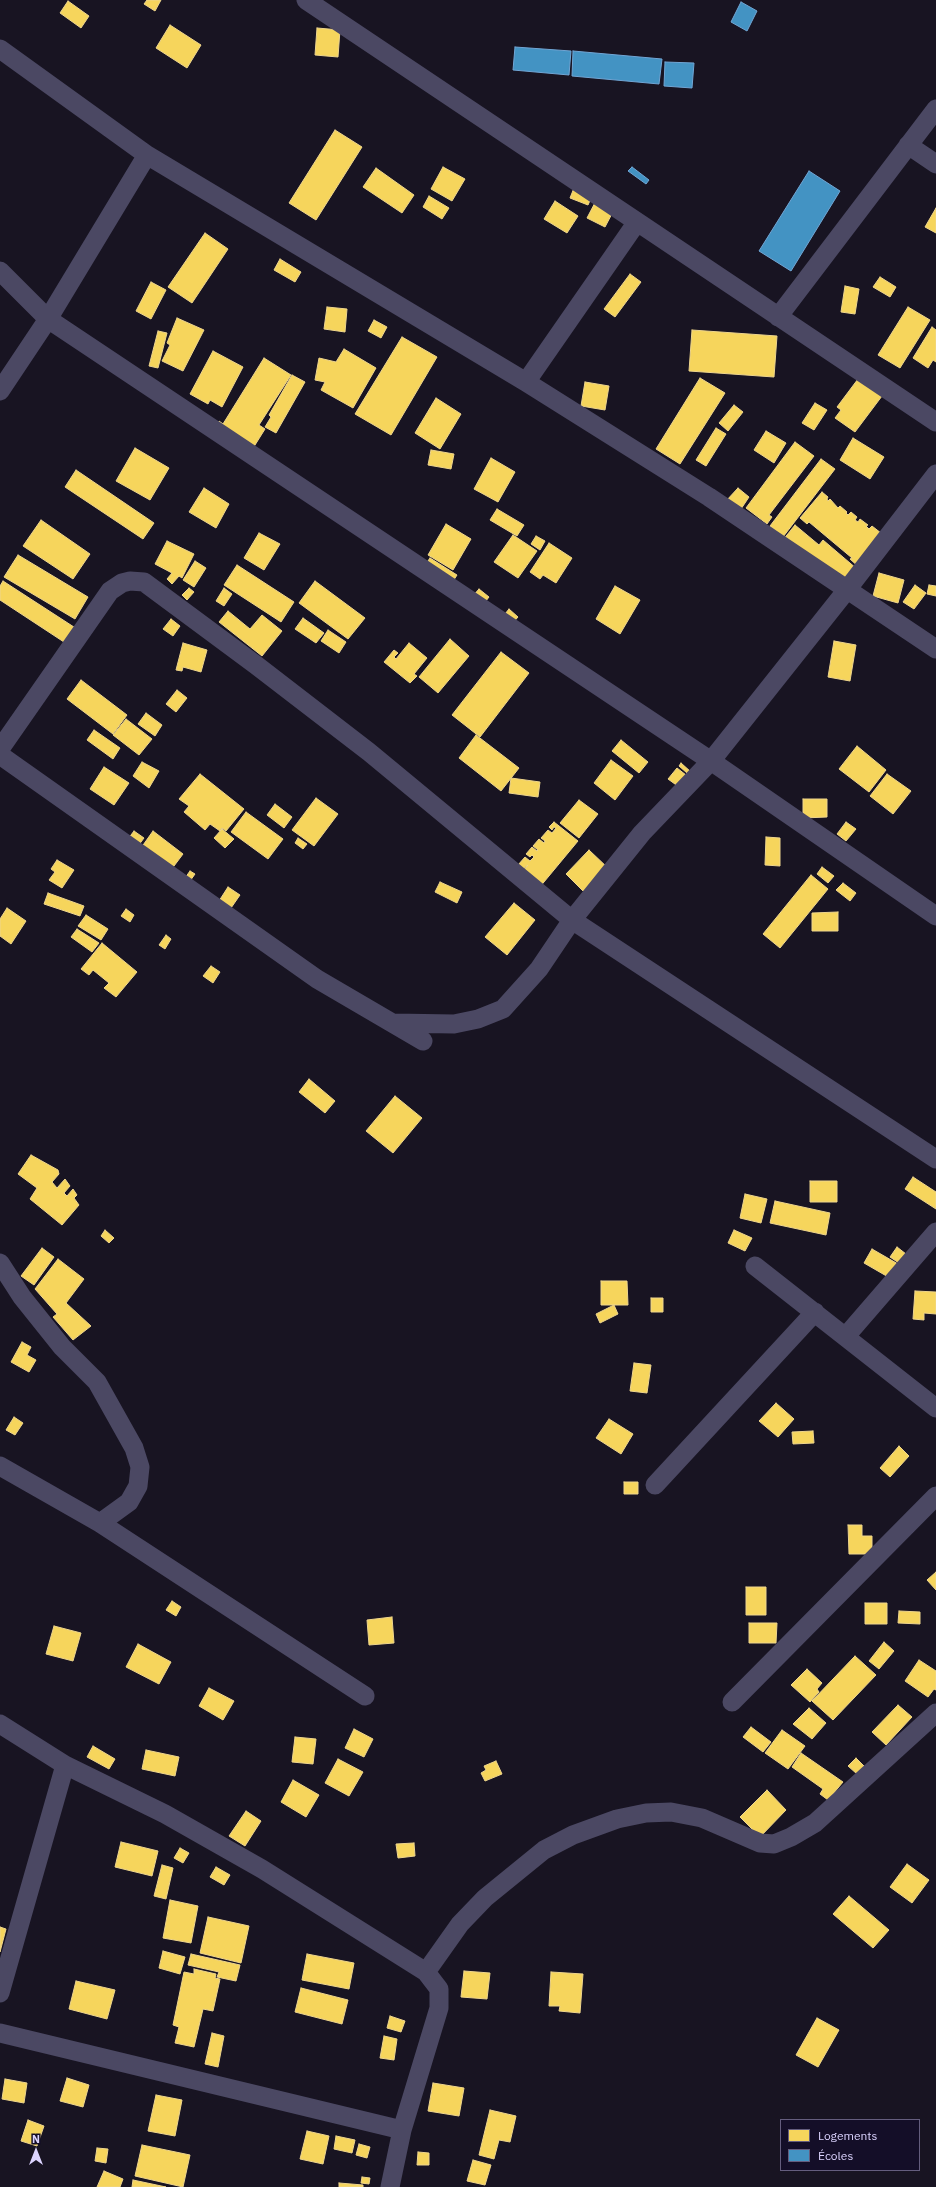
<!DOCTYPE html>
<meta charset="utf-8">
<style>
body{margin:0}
#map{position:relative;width:936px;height:2187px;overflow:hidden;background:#181422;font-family:"IBM Plex Sans",sans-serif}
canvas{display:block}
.legend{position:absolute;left:780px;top:2119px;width:140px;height:52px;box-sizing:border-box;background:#140e28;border:1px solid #645d7e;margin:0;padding:5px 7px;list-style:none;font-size:12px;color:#dcd4ff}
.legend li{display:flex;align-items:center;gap:8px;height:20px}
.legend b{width:20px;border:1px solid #645d7e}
.north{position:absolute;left:16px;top:2131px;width:40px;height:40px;-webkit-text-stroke:3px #140e28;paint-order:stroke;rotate:0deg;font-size:11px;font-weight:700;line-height:16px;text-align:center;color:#dcd4ff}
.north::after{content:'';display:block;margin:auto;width:14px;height:18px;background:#dcd4ff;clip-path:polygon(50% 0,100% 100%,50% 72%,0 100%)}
</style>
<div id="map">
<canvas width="936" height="2187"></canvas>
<ul class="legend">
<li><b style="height:11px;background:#f6d55c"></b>Logements</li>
<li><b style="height:11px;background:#4393c3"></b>Écoles</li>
</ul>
<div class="north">N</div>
</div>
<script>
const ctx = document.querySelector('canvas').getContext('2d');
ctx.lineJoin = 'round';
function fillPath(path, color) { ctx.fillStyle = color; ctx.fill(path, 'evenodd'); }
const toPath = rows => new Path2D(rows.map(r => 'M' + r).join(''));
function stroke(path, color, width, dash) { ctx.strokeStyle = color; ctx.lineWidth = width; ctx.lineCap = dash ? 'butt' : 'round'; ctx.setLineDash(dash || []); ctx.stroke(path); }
const homes = toPath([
 [147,0,161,0,155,11,144,4,147,0],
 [68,1,89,16,81,28,60,13,68,1],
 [170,25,201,45,187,68,156,48,170,25],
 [317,28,340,30,338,57,315,55,317,28],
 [335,130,362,147,316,220,289,203,335,130],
 [443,167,465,179,452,201,431,189,443,167],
 [376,168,414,195,402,213,363,187,376,168],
 [574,188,592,196,588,205,570,198,574,188],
 [429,196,449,208,442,219,423,207,429,196],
 [598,197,616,206,605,227,587,218,598,197],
 [555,201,578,216,567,233,544,219,555,201],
 [936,208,936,233,925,227,936,208],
 [205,233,228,249,192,303,168,287,205,233],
 [280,259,301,272,295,282,274,270,280,259],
 [630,274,641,282,615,317,604,309,630,274],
 [880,277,896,287,890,297,873,287,880,277],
 [151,282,166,290,151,319,136,311,151,282],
 [845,286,859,289,855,314,841,312,845,286],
 [327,307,347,309,345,332,324,329,327,307],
 [908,307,930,320,900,368,878,355,908,307],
 [177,318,204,330,183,371,162,361,170,345,167,343,177,318],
 [374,320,387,327,381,338,368,331,374,320],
 [932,327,936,330,936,362,933,360,928,368,913,358,932,327],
 [692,330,777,336,774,377,689,371,692,330],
 [158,331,167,333,158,368,149,366,158,331],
 [402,337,437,357,391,435,355,414,402,337],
 [344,349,376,368,353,408,321,390,325,382,315,380,319,358,336,362,344,349],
 [213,351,243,367,222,407,210,400,208,404,190,394,213,351],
 [264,358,291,375,259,425,265,429,250,453,213,431,219,421,223,424,264,358],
 [292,375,305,382,276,433,265,427,271,417,269,415,292,375],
 [700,378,725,393,680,464,656,449,700,378],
 [858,379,882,396,855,432,835,418,841,410,837,407,858,379],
 [585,382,609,386,605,410,581,406,585,382],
 [436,398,461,414,440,449,415,433,436,398],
 [815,403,827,410,814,430,802,423,815,403],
 [734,405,743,412,728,431,719,423,734,405],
 [716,428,726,434,706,466,696,460,716,428],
 [766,431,786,443,774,463,754,450,766,431],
 [853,438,884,457,870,479,840,460,853,438],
 [795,442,814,456,769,515,772,517,767,524,746,508,795,442],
 [135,448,169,468,150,500,116,481,135,448],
 [431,450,454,454,451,469,428,465,431,450],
 [491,458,515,472,498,502,474,489,491,458],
 [821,459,835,469,783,537,770,526,821,459],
 [76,470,154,523,143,539,65,487,76,470],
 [204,488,229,504,216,528,189,512,204,488],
 [738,488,749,497,739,512,726,501,738,488],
 [822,492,828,497,827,499,828,501,830,499,838,508,840,506,847,512,846,513,848,515,851,512,857,517,855,520,858,522,860,519,868,525,866,526,869,529,872,526,886,537,860,568,850,559,852,558,809,522,807,524,800,518,822,492],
 [497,509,524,525,517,536,490,520,497,509],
 [41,520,90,554,73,579,23,546,41,520],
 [446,524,471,539,453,570,428,555,446,524],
 [795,525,819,545,823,540,857,569,841,589,783,540,795,525],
 [259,533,280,544,264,570,244,558,259,533],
 [513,535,537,551,518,578,494,562,513,535],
 [536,536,545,541,540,550,531,544,536,536],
 [167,541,194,554,182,578,179,576,172,584,167,579,172,573,155,564,167,541],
 [549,543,572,558,556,583,543,575,540,579,530,572,549,543],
 [18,555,88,597,75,619,4,577,18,555],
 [430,558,457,575,450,586,423,568,430,558],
 [195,561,206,568,194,587,183,580,195,561],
 [237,565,294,602,281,622,224,585,237,565],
 [879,573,904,580,898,603,873,596,879,573],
 [3,581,77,629,67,644,0,600,0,586,3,581],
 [315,581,365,618,348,639,299,603,315,581],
 [915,585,926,593,914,609,903,602,915,585],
 [929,585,936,586,936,596,927,594,929,585],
 [615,586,640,600,620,634,596,619,615,586],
 [189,588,194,592,187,600,182,595,189,588],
 [224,588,232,594,224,606,216,601,224,588],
 [479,589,489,597,482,606,472,597,479,589],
 [509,609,518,617,510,626,501,619,509,609],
 [228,611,250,629,262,615,282,631,262,656,219,622,228,611],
 [303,618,324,633,316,643,295,629,303,618],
 [171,619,180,626,173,636,163,629,171,619],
 [328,630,346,642,339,653,321,641,328,630],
 [450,639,469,656,438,693,419,677,450,639],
 [834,641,856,645,850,681,828,677,834,641],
 [183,643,207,650,201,672,183,667,182,671,176,670,183,643],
 [409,643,427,658,414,674,417,676,410,683,384,662,394,650,398,653,394,657,396,659,409,643],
 [501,652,529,673,480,737,452,715,501,652],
 [81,680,127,715,113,734,67,699,81,680],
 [177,690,187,698,176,712,166,704,177,690],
 [146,713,162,725,155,736,138,724,146,713],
 [126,719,152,739,139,755,113,735,126,719],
 [94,730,120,748,113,759,87,740,94,730],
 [476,735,519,768,501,791,459,758,476,735],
 [621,740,648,762,639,773,612,751,621,740],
 [857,746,886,770,869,792,839,769,857,746],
 [611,760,633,776,615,800,594,783,611,760],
 [142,762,159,771,149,788,133,776,142,762],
 [681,763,691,772,679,787,668,779,677,768,686,775,687,773,679,766,681,763],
 [104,767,129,783,114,805,90,789,104,767],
 [200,774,244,809,226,831,222,828,220,831,210,824,205,830,184,812,189,806,179,799,200,774],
 [887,774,911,791,893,814,870,796,887,774],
 [511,778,540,782,538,797,509,793,511,778],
 [316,798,338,814,314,846,292,830,316,798],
 [803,799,827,799,827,817,803,818,803,799],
 [579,800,598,814,579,838,560,823,579,800],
 [275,804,292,817,284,828,267,815,275,804],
 [246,812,283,839,268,859,231,832,246,812],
 [554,822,578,841,539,888,520,874,528,865,523,869,518,865,525,857,530,861,534,857,532,855,530,857,526,854,532,847,537,851,538,850,533,846,539,839,544,843,545,841,541,838,548,830,552,833,556,828,554,827,552,830,549,827,554,822],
 [846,822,856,829,846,841,837,834,846,822],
 [222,829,234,839,225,848,214,838,222,829],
 [134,831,144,838,138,846,128,839,134,831],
 [153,831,183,854,171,870,141,848,153,831],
 [766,837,780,838,780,866,765,865,766,837],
 [298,838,307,844,303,849,295,843,298,838],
 [589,850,609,869,585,893,566,874,589,850],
 [57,860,74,870,62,888,49,880,55,872,51,869,57,860],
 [822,867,834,876,828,883,817,874,822,867],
 [190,871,195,874,190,881,185,878,190,871],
 [811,875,828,889,780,948,763,934,811,875],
 [440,882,462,892,457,903,435,892,440,882],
 [843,883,856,893,850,901,836,890,843,883],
 [228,887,240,895,231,908,219,901,228,887],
 [48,893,84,906,80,916,44,904,48,893],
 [514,903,535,920,507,955,485,937,514,903],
 [7,908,26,921,11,944,0,936,0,919,7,908],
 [126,909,134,915,130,922,121,916,126,909],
 [838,912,838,931,812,931,812,913,838,912],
 [86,915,108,929,101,940,78,926,86,915],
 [77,929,99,943,92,952,71,937,77,929],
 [166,935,171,939,165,949,159,945,166,935],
 [102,943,137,972,116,997,104,988,109,983,93,970,89,975,81,969,102,943],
 [211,966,220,972,213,983,203,976,211,966],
 [309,1079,335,1101,325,1113,299,1092,309,1079],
 [395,1096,422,1118,393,1153,366,1131,395,1096],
 [31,1155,58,1170,59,1174,52,1182,57,1188,65,1179,70,1186,64,1193,67,1196,73,1189,77,1195,74,1198,79,1205,62,1225,30,1199,37,1188,18,1174,31,1155],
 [913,1177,936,1192,936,1209,905,1189,913,1177],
 [810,1181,837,1181,837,1202,810,1202,810,1181],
 [745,1194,767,1199,761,1223,740,1218,745,1194],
 [775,1201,830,1213,826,1235,770,1223,775,1201],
 [105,1230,114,1238,109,1243,101,1236,105,1230],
 [734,1230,752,1238,745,1251,728,1243,734,1230],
 [897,1247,906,1254,899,1263,890,1257,897,1247],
 [42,1248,54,1257,34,1285,21,1276,42,1248],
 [872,1249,898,1264,890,1278,864,1263,872,1249],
 [58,1259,84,1279,66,1303,91,1326,73,1340,53,1317,57,1314,35,1289,58,1259],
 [601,1281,627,1281,628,1305,601,1305,601,1281],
 [915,1291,936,1292,936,1314,924,1313,924,1320,913,1319,915,1291],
 [651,1298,663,1298,663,1312,651,1312,651,1298],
 [614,1305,618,1314,600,1323,596,1314,614,1305],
 [22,1342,31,1347,27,1355,36,1360,29,1372,11,1362,22,1342],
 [634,1363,651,1365,647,1393,630,1391,634,1363],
 [776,1403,794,1419,778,1437,759,1421,776,1403],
 [14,1417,23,1423,15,1435,6,1430,14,1417],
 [609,1419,633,1434,621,1454,596,1438,609,1419],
 [813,1431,814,1443,793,1444,792,1432,813,1431],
 [899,1446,909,1456,890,1477,880,1468,899,1446],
 [624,1482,638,1482,638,1494,624,1494,624,1482],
 [848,1525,862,1525,862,1536,872,1536,872,1554,849,1554,848,1525],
 [936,1572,936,1590,927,1580,936,1572],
 [746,1587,766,1587,766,1615,746,1615,746,1587],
 [172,1601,181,1607,176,1616,166,1610,172,1601],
 [865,1603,887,1603,887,1624,865,1624,865,1603],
 [899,1611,920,1612,920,1624,898,1623,899,1611],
 [392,1617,394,1643,369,1645,367,1620,392,1617],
 [749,1623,777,1623,776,1643,749,1643,749,1623],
 [54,1626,81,1633,73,1661,46,1654,54,1626],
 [884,1642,894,1651,879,1669,869,1661,884,1642],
 [138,1644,171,1662,159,1684,126,1667,138,1644],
 [855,1656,876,1675,833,1720,812,1701,855,1656],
 [919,1660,936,1671,936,1690,934,1689,928,1697,905,1681,919,1660],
 [807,1669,822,1683,817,1689,819,1692,810,1702,791,1685,807,1669],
 [209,1688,234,1701,223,1720,199,1706,209,1688],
 [898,1705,912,1717,886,1745,872,1732,898,1705],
 [809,1708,826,1723,812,1739,793,1724,809,1708],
 [751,1727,771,1742,763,1752,743,1737,751,1727],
 [354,1729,373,1739,364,1757,345,1748,354,1729],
 [782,1730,805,1746,788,1769,765,1753,782,1730],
 [295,1737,316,1739,313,1764,292,1762,295,1737],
 [93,1746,115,1759,109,1769,87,1757,93,1746],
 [146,1750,179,1757,175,1776,142,1769,146,1750],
 [801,1753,843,1782,828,1800,820,1794,823,1789,792,1767,801,1753],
 [856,1758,864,1766,857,1774,848,1766,856,1758],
 [338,1759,363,1772,349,1796,325,1783,338,1759],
 [496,1761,502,1774,485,1781,481,1773,486,1770,484,1766,496,1761],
 [293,1780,319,1795,306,1817,281,1802,293,1780],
 [767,1790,786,1810,760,1837,740,1817,767,1790],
 [246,1811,261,1821,245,1846,229,1836,246,1811],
 [121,1842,158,1851,152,1876,115,1867,121,1842],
 [414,1843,415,1856,398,1858,396,1844,414,1843],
 [180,1848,189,1853,183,1863,174,1858,180,1848],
 [907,1864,929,1880,912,1903,890,1887,907,1864],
 [162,1865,173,1868,166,1899,154,1896,162,1865],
 [216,1867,230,1875,224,1885,210,1877,216,1867],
 [849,1896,889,1930,873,1948,833,1914,849,1896],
 [170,1900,198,1906,191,1943,163,1938,170,1900],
 [208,1917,249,1926,241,1963,200,1953,208,1917],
 [0,1927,6,1929,0,1952,0,1927],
 [163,1951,185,1957,180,1974,159,1968,163,1951],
 [191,1954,240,1965,236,1981,217,1977,219,1972,188,1965,191,1954],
 [307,1954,354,1963,349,1989,302,1980,307,1954],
 [194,1969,216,1974,215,1978,220,1979,213,2011,203,2009,194,2047,175,2043,179,2027,173,2025,184,1972,194,1974,194,1969],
 [464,1971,490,1973,487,1999,461,1997,464,1971],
 [551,1972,583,1974,580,2013,559,2011,560,2006,549,2006,551,1972],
 [76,1981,115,1990,107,2019,69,2009,76,1981],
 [301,1988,348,2000,342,2024,295,2012,301,1988],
 [390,2016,405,2021,401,2032,387,2028,390,2016],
 [817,2018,839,2030,818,2067,796,2055,817,2018],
 [212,2033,224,2036,218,2067,205,2064,212,2033],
 [384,2036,397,2039,394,2060,380,2058,384,2036],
 [67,2078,89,2085,83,2107,60,2101,67,2078],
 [5,2079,27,2083,24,2103,2,2099,5,2079],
 [433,2083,464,2088,459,2116,428,2111,433,2083],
 [156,2095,182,2100,175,2136,148,2131,156,2095],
 [490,2110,516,2116,510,2142,499,2140,494,2159,479,2155,490,2110],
 [28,2120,44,2126,37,2146,21,2141,28,2120],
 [307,2131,329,2136,323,2164,300,2159,307,2131],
 [336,2136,355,2140,352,2153,334,2149,336,2136],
 [359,2144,370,2147,367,2158,356,2155,359,2144],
 [142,2145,190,2155,183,2187,135,2176,142,2145],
 [97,2148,108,2149,106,2163,95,2161,97,2148],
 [418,2152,429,2153,429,2165,417,2165,418,2152],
 [473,2160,491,2165,485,2185,467,2181,473,2160],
 [104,2171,123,2179,120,2187,97,2187,104,2171],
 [362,2177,370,2178,369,2184,361,2183,362,2177],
 [133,2180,166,2187,132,2187,133,2180],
 [339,2183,363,2185,363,2187,339,2187,339,2183]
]);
fillPath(homes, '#f6d55c');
stroke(homes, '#eed58d', 1);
const schools = toPath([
 [741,2,757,11,747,31,731,22,741,2],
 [515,47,571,51,569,75,513,70,515,47],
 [573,51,662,59,659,84,572,76,573,51],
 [665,62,694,63,692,88,664,86,665,62],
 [632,167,649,180,646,184,628,171,632,167],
 [809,171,840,191,791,271,759,251,809,171]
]);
fillPath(schools, '#4393c3');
stroke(schools, '#71a6d5', 1);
stroke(toPath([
 [306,0,936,422],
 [0,49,147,155,526,382,709,497,936,649],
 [908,145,936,164],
 [0,271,48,319,711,761,936,916],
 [778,317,936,109],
 [526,382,637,222],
 [0,391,48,319,147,155],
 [0,749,110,591,122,583,130,581,144,582,256,665,369,752,572,920,936,1159],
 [0,755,317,979,423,1041],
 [394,1023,454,1024,478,1019,503,1009,539,969,572,920,642,833,711,761,846,591,936,474],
 [0,1263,22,1297,62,1347,97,1382,134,1448,140,1467,138,1486,129,1502,100,1523],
 [755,1266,936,1408],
 [846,1336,936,1232],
 [0,1466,100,1523,365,1696],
 [655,1485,815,1312],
 [732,1702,936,1496],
 [0,1724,65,1765,165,1814,262,1869,426,1972,439,1989,439,2008,402,2130,390,2187],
 [426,1972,460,1924,485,1898,544,1850,573,1835,617,1819,646,1813,671,1812,702,1818,760,1843,774,1844,791,1837,815,1823,936,1713],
 [0,1993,65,1765],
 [0,2033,402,2130]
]), '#4b4863', 19);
</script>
